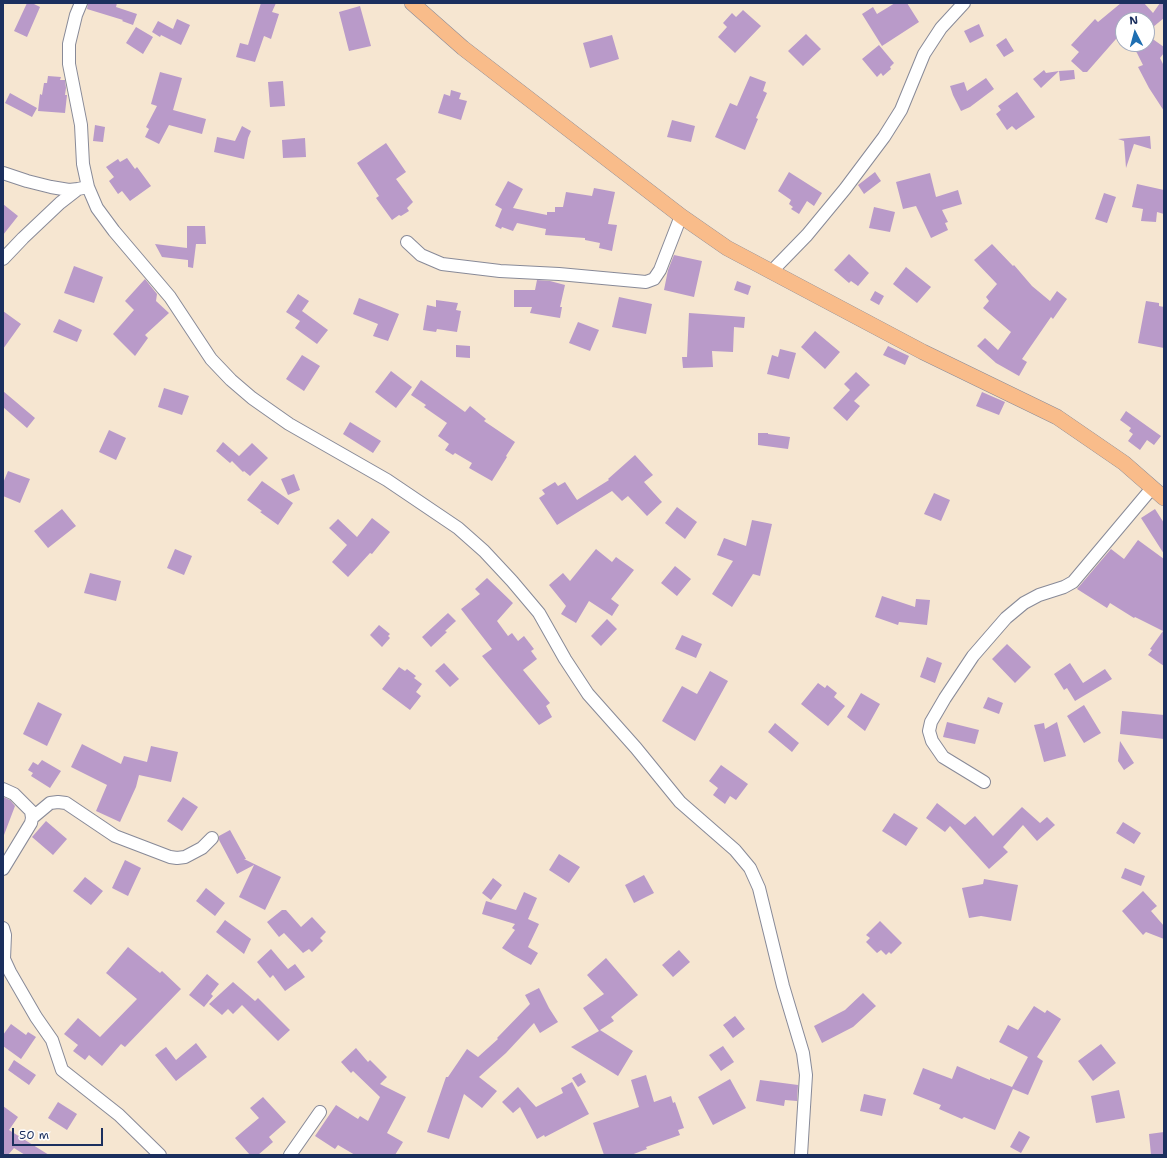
<!DOCTYPE html>
<style>
body{margin:0}
#map{position:relative;width:1167px;height:1158px;overflow:hidden;background:#f6e6d1;font-family:"Shantell Sans",sans-serif}
canvas{display:block}
.frame{position:absolute;inset:0;border:4px solid #1b2f5e;pointer-events:none}
.north{position:absolute;left:1115px;top:12px;width:40px;height:40px;box-sizing:border-box;background:#fff;border:1px solid #a4acbf;border-radius:50%;rotate:354deg;font-size:11px;font-weight:700;line-height:16px;text-align:center;color:#1b2f5e}
.north::after{content:'';display:block;margin:auto;width:14px;height:18px;background:#1f6fb2;clip-path:polygon(50% 0,100% 100%,50% 72%,0 100%)}
.scale{position:absolute;left:12px;top:1128px;width:91px;height:18px;box-sizing:border-box;border:2px solid #1b2f5e;border-top:0;padding-left:5px;font-size:12px;line-height:14px;white-space:nowrap;color:#1b2f5e;-webkit-text-stroke:3px #fff;paint-order:stroke}
</style>
<div id="map">
<canvas width="1167" height="1158"></canvas>
<div class="frame"></div>
<div class="north">N</div>
<div class="scale">50 m</div>
</div>
<script>
const ctx = document.querySelector('canvas').getContext('2d');
ctx.lineJoin = 'round';
function fillPath(path, color) { ctx.fillStyle = color; ctx.fill(path, 'evenodd'); }
const toPath = rows => new Path2D(rows.map(r => 'M' + r).join(''));
function stroke(path, color, width, dash) { ctx.strokeStyle = color; ctx.lineWidth = width; ctx.lineCap = dash ? 'butt' : 'round'; ctx.setLineDash(dash || []); ctx.stroke(path); }
fillPath(toPath([
 [27,3,32,3,40,7,27,37,14,31],
 [88,3,117,3,116,7,137,14,133,25,122,21,123,20,87,9],
 [261,3,276,3,272,12,279,14,271,39,264,36,255,62,236,57,240,43,248,45],
 [895,3,907,3,919,22,882,46,862,14,873,7,877,14],
 [1121,3,1144,3,1153,13,1160,3,1164,3,1164,18,1147,32,1147,20,1123,20,1123,31,1087,72,1083,72,1071,61,1079,52,1071,45,1095,19,1098,22],
 [360,6,371,46,349,51,339,12],
 [743,10,761,26,735,53,718,37,727,27,723,23,732,13,736,17],
 [177,19,190,25,181,45,161,35,160,37,152,32,158,21,173,29],
 [979,24,984,36,970,43,964,31],
 [136,27,153,37,143,54,126,43],
 [806,34,821,49,803,66,788,51],
 [612,35,619,59,590,68,583,43],
 [1147,35,1164,47,1164,53,1160,58,1164,66,1164,111,1149,88,1138,67,1143,65,1137,53,1130,44,1147,44],
 [1006,38,1014,51,1004,57,996,45],
 [879,45,894,63,890,67,891,69,883,76,881,73,877,77,862,59],
 [1044,70,1046,73,1059,71,1041,88,1033,79],
 [1074,70,1075,79,1060,81,1059,71],
 [160,72,182,78,173,110,206,119,202,134,169,125,159,144,145,137,149,129,146,127,157,106,151,104],
 [48,76,61,77,60,80,65,80,66,88,65,95,67,95,65,113,38,111,40,94,42,95,44,83,47,83],
 [750,76,766,82,763,91,767,93,756,118,758,119,745,150,715,137,730,103,737,106],
 [986,78,994,89,970,107,961,111,953,95,950,86,964,82,967,91],
 [283,81,285,106,270,107,268,82],
 [451,90,461,93,459,99,467,101,461,120,438,113,444,94,450,96],
 [1017,92,1035,117,1016,130,1012,126,1007,130,996,114,1001,110,998,106],
 [10,93,37,108,32,117,5,103],
 [672,120,695,126,691,142,667,137],
 [95,125,105,127,103,142,93,141],
 [242,126,251,131,248,138,244,159,214,152,217,137,235,141],
 [1150,136,1151,149,1134,144,1126,168,1124,141,1118,139],
 [305,138,306,157,283,158,282,140],
 [386,143,406,172,396,179,413,202,407,208,409,211,401,216,399,215,392,220,376,198,379,196,357,163],
 [127,158,135,169,137,167,151,186,130,201,122,191,118,194,109,181,114,177,106,167,118,159,120,162],
 [789,172,822,193,814,206,807,201,799,214,791,209,793,207,789,204,791,200,778,191],
 [875,172,881,181,864,194,858,185],
 [930,173,936,197,958,190,962,204,942,210,948,222,945,223,948,230,931,238,916,206,903,209,896,182],
 [508,181,523,189,513,208,547,215,547,212,555,212,555,207,563,207,566,192,592,196,594,188,615,192,608,224,617,225,612,251,599,248,600,243,585,240,585,238,545,235,546,229,517,223,513,231,502,227,501,229,495,226,502,209,495,205],
 [1137,184,1164,190,1164,214,1157,212,1156,222,1141,221,1143,209,1132,207],
 [1104,193,1116,197,1107,223,1095,219],
 [3,204,18,216,3,235],
 [874,207,895,212,890,232,869,228],
 [187,226,205,226,206,244,196,244,193,268,188,267,188,260,162,257,155,244,187,248],
 [992,244,1013,266,1014,265,1032,286,1050,301,1057,291,1067,299,1053,319,1051,317,1022,359,1027,362,1019,376,996,363,977,346,985,338,998,350,1011,332,983,308,989,301,986,297,997,284,974,260],
 [849,254,869,273,858,286,851,281,849,283,834,270],
 [674,255,702,261,694,297,664,290,668,270],
 [74,266,103,277,94,303,64,293],
 [906,267,931,287,917,303,893,284],
 [145,279,157,294,156,301,169,313,145,335,148,338,135,356,113,334,134,310,125,301],
 [537,280,550,281,565,285,560,307,562,307,560,318,530,313,532,307,514,307,514,290,535,290],
 [737,281,751,286,748,295,734,290],
 [875,291,884,296,879,305,870,300],
 [298,294,309,301,302,311,328,330,317,344,295,328,300,321,286,312],
 [619,297,652,304,646,334,612,327],
 [359,298,399,314,388,341,373,336,378,324,353,314],
 [436,300,458,303,456,310,461,311,457,332,437,329,436,332,423,330,427,305,436,307],
 [1146,301,1159,303,1159,306,1164,307,1164,348,1138,343],
 [3,311,21,324,3,349],
 [689,313,745,317,744,328,734,327,733,352,712,351,713,367,683,368,682,357,687,357],
 [59,319,82,330,77,342,53,332],
 [578,322,599,330,590,351,569,343],
 [815,331,840,352,825,369,801,347],
 [456,345,470,346,470,358,456,357],
 [888,346,909,356,905,365,883,355],
 [780,349,796,353,789,379,767,374,772,355,778,357],
 [302,355,320,366,304,391,286,379],
 [391,371,412,387,396,408,375,392],
 [856,372,870,385,854,401,860,406,847,421,833,408,850,390,844,384],
 [421,380,465,412,470,406,486,419,484,421,515,442,506,456,507,457,492,481,469,468,472,463,455,453,453,455,445,450,449,444,438,436,447,423,424,407,426,405,411,395],
 [164,388,189,396,182,415,158,407],
 [3,391,35,418,27,428,3,407],
 [982,392,1005,402,999,415,976,406],
 [1126,411,1161,436,1154,445,1147,440,1140,450,1128,441,1133,434,1129,431,1131,428,1120,420],
 [350,422,381,441,373,453,343,434],
 [109,430,126,438,116,460,99,452],
 [758,433,768,433,768,434,790,437,788,449,758,445],
 [223,442,239,456,252,443,268,458,250,476,244,471,243,472,232,461,230,463,216,451],
 [635,455,653,475,644,482,662,502,647,516,628,496,622,501,612,491,557,525,539,498,545,494,542,490,555,482,558,486,565,482,577,500,609,480,608,479],
 [8,471,30,479,20,503,3,496,3,483],
 [294,474,300,490,288,495,281,479],
 [262,481,293,503,278,525,260,512,262,511,247,500],
 [934,493,950,500,941,521,924,514],
 [677,507,697,522,685,539,665,523],
 [62,509,76,526,48,548,34,531],
 [1155,509,1164,523,1164,554,1141,518],
 [372,518,390,532,372,554,370,553,348,577,332,562,347,545,329,528,338,519,357,537],
 [752,520,772,524,760,576,753,574,732,607,712,594,733,561,717,555,724,538,746,546],
 [1138,540,1164,559,1164,666,1148,655,1152,650,1150,649,1163,631,1135,617,1134,618,1110,603,1107,608,1077,589,1111,549,1124,559],
 [175,549,192,556,184,575,167,568],
 [596,549,612,562,616,557,634,570,611,599,619,605,612,616,589,601,576,623,561,614,566,606,549,585,563,573,570,581],
 [675,566,691,579,677,596,661,583],
 [90,573,121,581,116,601,84,593],
 [487,578,513,603,497,621,508,636,512,633,518,641,524,636,534,649,531,651,537,659,523,670,550,703,546,706,552,717,539,725,482,656,492,649,461,609,480,594,475,589],
 [882,596,915,607,916,599,930,600,927,625,899,622,898,625,875,617],
 [448,613,456,621,445,631,447,632,431,647,422,637],
 [607,619,617,629,601,646,591,636],
 [379,625,390,634,388,636,390,638,382,647,370,635],
 [682,635,702,644,696,658,675,649],
 [1007,644,1031,667,1015,683,992,659],
 [927,657,942,663,935,683,920,677],
 [444,663,459,679,450,687,435,671],
 [1070,663,1083,683,1105,669,1112,679,1075,701,1067,688,1064,690,1054,674],
 [399,667,405,671,407,669,416,676,414,678,422,684,416,692,421,696,410,710,382,689],
 [710,671,728,681,695,741,662,721,682,686,697,694],
 [818,683,825,688,827,685,837,693,834,697,845,706,828,726,801,704],
 [861,693,880,704,865,731,847,717],
 [988,697,1003,703,999,714,983,708],
 [38,702,62,714,47,746,23,734],
 [1084,705,1101,733,1084,743,1067,716],
 [1122,711,1164,715,1164,739,1120,734],
 [947,722,979,730,975,744,943,737],
 [1057,722,1066,756,1044,762,1034,725,1044,723,1045,729],
 [775,723,799,743,792,752,768,732],
 [1120,741,1134,763,1124,770,1118,761],
 [82,744,121,764,124,756,147,762,151,746,178,752,171,782,139,775,136,787,120,822,96,811,107,785,71,767],
 [42,760,61,771,50,788,31,776,33,773,28,770,33,762,38,765],
 [721,765,748,784,736,800,730,796,725,804,713,795,718,788,709,781],
 [3,797,10,800,15,806,4,835,3,835],
 [183,797,198,807,182,831,167,821],
 [937,803,965,825,975,816,993,836,1022,807,1040,823,1047,817,1055,825,1037,841,1023,825,1003,847,1008,852,989,869,950,826,945,832,926,818],
 [894,813,918,828,906,846,882,831],
 [46,821,67,839,53,855,32,837],
 [1123,822,1141,833,1134,844,1116,833],
 [230,830,246,859,244,859,281,877,265,910,239,897,254,865,237,874,219,840,219,836],
 [559,854,580,867,569,883,549,870],
 [125,860,141,868,128,896,112,888],
 [1125,868,1145,876,1141,886,1121,878],
 [644,875,654,893,634,903,625,885],
 [85,877,103,891,91,905,73,891],
 [493,878,502,885,491,900,482,893],
 [984,879,1018,885,1011,921,981,916,969,918,962,888,983,884],
 [206,888,225,903,215,916,196,901],
 [1143,891,1157,906,1151,911,1164,926,1164,939,1146,932,1143,935,1122,911],
 [524,892,537,898,528,919,539,924,528,947,538,953,531,965,513,955,502,948,515,930,512,928,515,924,482,914,486,901,516,910],
 [282,910,286,910,301,927,312,917,326,932,320,938,323,941,312,952,309,949,303,953,284,933,279,937,267,922],
 [225,920,251,939,244,954,216,932],
 [880,921,902,943,891,954,889,952,886,955,881,950,877,953,866,942,870,938,866,935],
 [128,947,160,973,162,971,181,989,125,1047,121,1044,102,1066,89,1055,85,1060,73,1051,78,1045,64,1034,78,1018,100,1037,137,999,106,973],
 [271,949,288,969,295,964,305,977,285,991,273,975,270,978,257,962],
 [679,950,690,962,673,977,662,965],
 [606,958,638,995,611,1017,614,1021,600,1030,633,1051,618,1076,571,1047,599,1031,583,1008,604,994,587,975],
 [207,974,219,984,211,994,213,996,204,1007,189,995],
 [233,982,255,1001,258,998,290,1030,278,1041,242,1005,233,1014,228,1009,222,1015,209,1004],
 [539,988,549,1008,558,1022,540,1033,534,1023,506,1053,479,1077,497,1091,482,1108,464,1094,449,1139,427,1132,446,1077,448,1077,467,1049,478,1057,498,1039,497,1038,530,1004,525,995],
 [863,993,876,1006,853,1027,822,1043,814,1026,845,1010],
 [1034,1006,1045,1013,1047,1010,1061,1019,1037,1057,1043,1061,1028,1095,1013,1089,995,1130,964,1117,962,1119,939,1109,941,1105,913,1094,923,1068,952,1079,957,1066,990,1080,990,1078,1012,1087,1028,1057,999,1042,1008,1025,1018,1030],
 [735,1016,745,1029,733,1038,723,1025],
 [11,1024,26,1035,28,1032,36,1037,21,1059,3,1046,3,1035],
 [196,1043,207,1057,176,1081,155,1055,166,1047,176,1060],
 [1101,1044,1116,1063,1093,1081,1078,1061],
 [723,1046,734,1062,721,1071,709,1055],
 [356,1048,368,1062,370,1060,387,1077,380,1084,406,1097,387,1133,403,1142,395,1155,355,1155,338,1145,335,1149,315,1136,336,1105,358,1119,360,1116,368,1121,380,1097,353,1071,351,1073,341,1062],
 [14,1060,36,1075,29,1085,8,1070],
 [581,1073,586,1082,578,1087,572,1078],
 [646,1075,654,1102,671,1096,673,1103,675,1102,684,1128,678,1130,680,1135,646,1147,647,1149,631,1155,604,1155,593,1123,639,1107,631,1080],
 [730,1079,746,1108,713,1125,698,1097],
 [760,1080,798,1085,797,1101,785,1100,784,1106,756,1101],
 [572,1082,589,1114,545,1137,544,1135,537,1139,520,1107,513,1113,502,1102,518,1087,536,1107,563,1093,561,1088],
 [1119,1090,1125,1118,1096,1123,1091,1096],
 [864,1094,886,1099,882,1116,860,1111],
 [263,1097,286,1122,269,1137,273,1142,258,1155,250,1155,235,1138,259,1118,250,1108],
 [58,1102,77,1114,67,1130,48,1118],
 [3,1106,18,1117,9,1130,49,1155,25,1155,14,1148,8,1155,3,1155],
 [1019,1131,1030,1137,1021,1153,1010,1147],
 [1164,1132,1164,1155,1151,1155,1149,1134]
]), '#b99ac9');
const minor = toPath([
 [81,3,76,15,69,44,69,64,81,125,83,164,88,187,97,208,114,231,170,297,211,359,231,380,252,398,289,424,387,480,458,528,484,551,512,581,539,613,565,659,588,694,636,748,680,802,735,850,750,868,759,888,783,986,803,1053,806,1075,801,1155],
 [3,173,27,181,51,187,69,190,78,189],
 [407,242,421,255,442,264,500,271,559,274,646,282,654,279,660,270,681,216],
 [3,259,23,238,60,203,78,189,88,187],
 [771,272,807,235,845,189,884,137,901,110,924,54,941,28,964,3],
 [984,782,943,757,932,741,929,731,931,722,945,698,973,656,1006,618,1024,603,1039,595,1064,587,1073,582,1152,488],
 [3,789,14,794,31,811,32,818,31,823,3,869],
 [32,818,50,803,58,802,66,803,115,836,170,857,177,858,185,857,202,848,212,838],
 [3,928,5,935,4,959,10,972,36,1017,52,1040,62,1070,119,1115,160,1155],
 [290,1155,320,1112]
]);
const major = toPath([
 [412,3,463,48,681,216,727,248,923,352,1057,417,1124,463,1164,498]
]);
stroke(minor, '#888a98', 14);
stroke(major, '#888a98', 16);
stroke(minor, '#fff', 12);
stroke(major, '#f9bc8a', 15);
</script>
